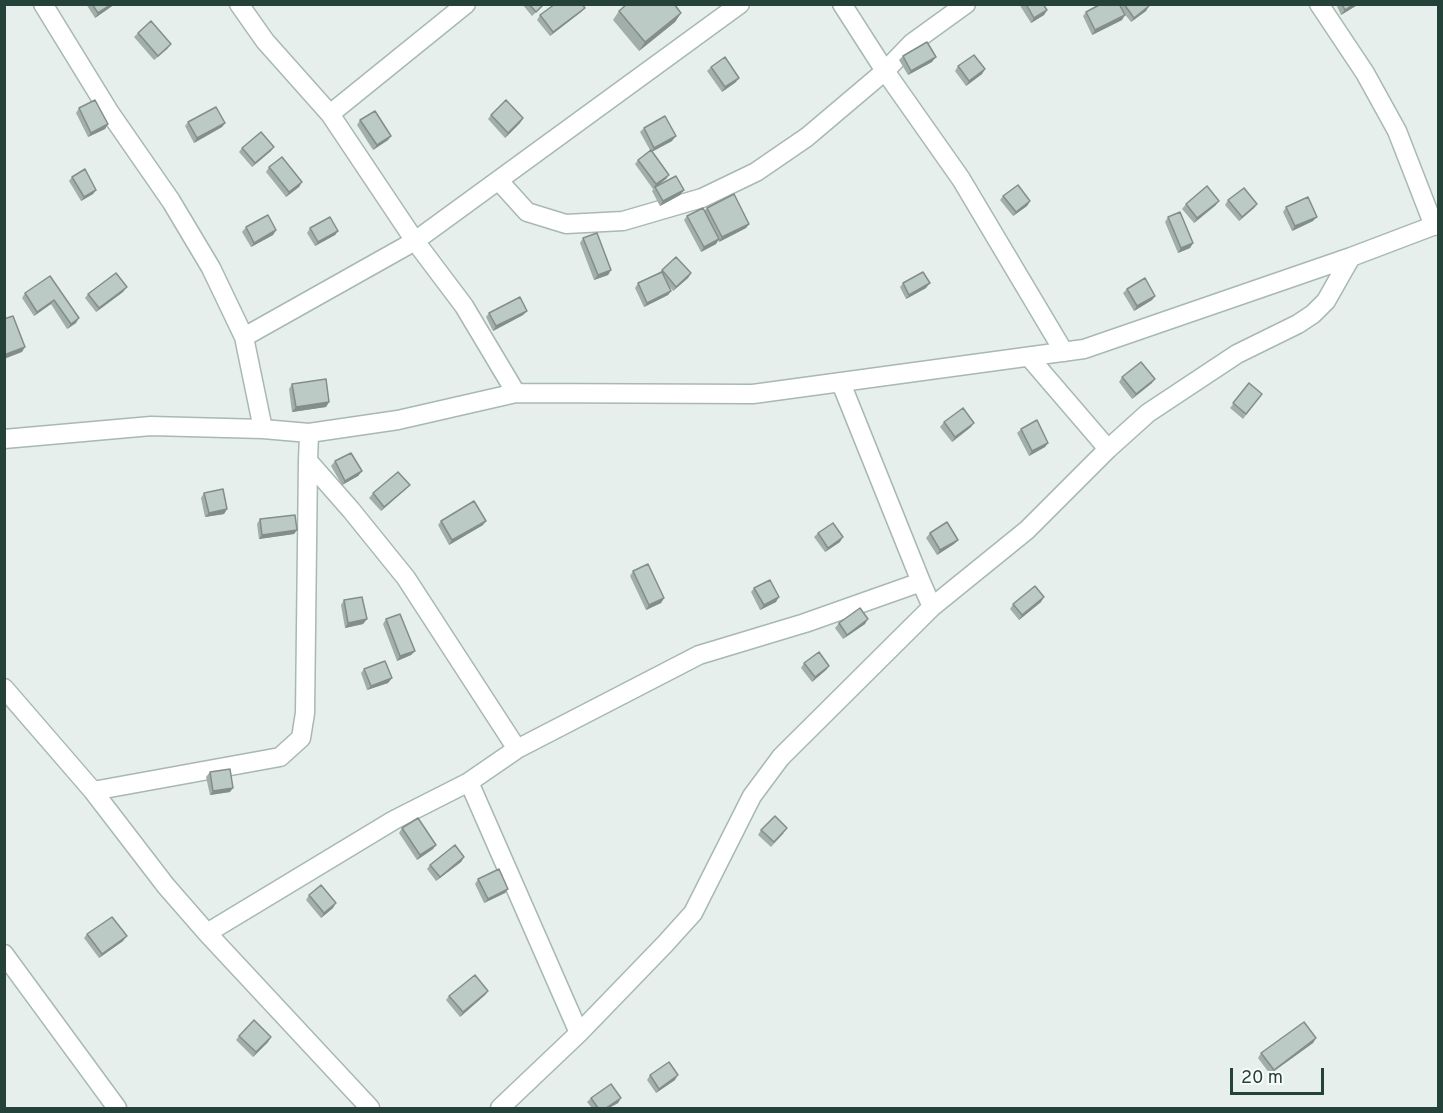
<!DOCTYPE html>
<style>
body{margin:0}
#map{position:relative;width:1443px;height:1113px;overflow:hidden;background:#e6efeb;font-family:Overpass,sans-serif}
canvas{display:block}
.frame{position:absolute;inset:0;border:6px solid #24423a;pointer-events:none}
.scale{position:absolute;left:1230px;top:1068px;width:94px;height:27px;box-sizing:border-box;border:3px solid #24423a;border-top:0;padding-left:8px;font-size:18px;line-height:21px;white-space:nowrap;color:#24423a;-webkit-text-stroke:4px #f7fbf9;paint-order:stroke}
</style>
<div id="map">
<canvas width="1443" height="1113"></canvas>
<div class="frame"></div>
<div class="scale">20 m</div>
</div>
<script>
const ctx = document.querySelector('canvas').getContext('2d');
ctx.lineJoin = 'round';
const toPath = rows => new Path2D(rows.map(r => 'M' + r).join(''));
function stroke(path, color, width, dash) { ctx.strokeStyle = color; ctx.lineWidth = width; ctx.lineCap = dash ? 'butt' : 'round'; ctx.setLineDash(dash || []); ctx.stroke(path); }
function fillPath(path, color) { ctx.fillStyle = color; ctx.fill(path, 'evenodd'); }
const minor = toPath([
 [43,4,110,113,171,201,211,268,244,337,263,429],
 [239,4,265,41,330,114,415,241,464,306,516,393],
 [842,4,885,71,961,179,1064,352],
 [1319,4,1365,73,1397,131,1434,226],
 [330,114,466,4],
 [499,181,527,212,566,224,623,221,702,198,756,172,807,137,885,71,912,43,966,4],
 [244,337,415,241,740,4],
 [1029,357,1108,449],
 [841,383,921,582],
 [309,433,308,461,351,510,406,578,517,749],
 [4,439,151,426,263,429,309,433,398,420,516,393,753,394,1084,349,1351,257,1438,224],
 [4,688,93,791,166,886,207,933,370,1108],
 [469,782,579,1033],
 [93,791,280,757,301,738,305,713,308,461],
 [207,933,394,820,469,782,517,749,699,655,805,623,921,582,932,607],
 [4,954,117,1108],
 [500,1108,579,1033,665,944,693,913,752,796,781,757,932,607,1027,530,1108,449,1148,413,1237,354,1298,324,1313,314,1326,301,1351,257]
]);
stroke(minor, '#a8b8b2', 21);
stroke(minor, '#fff', 18);
fillPath(toPath([
 [86,4,115,4,95,18],
 [522,4,545,4,532,16],
 [1019,4,1043,4,1047,10,1044,15,1031,23],
 [1101,4,1148,4,1146,11,1131,22,1123,12,1122,20,1092,35,1083,16,1086,12],
 [1336,4,1359,4,1341,15],
 [585,8,581,12,550,36,537,20,540,15],
 [619,11,681,13,675,22,639,51,613,20],
 [138,33,171,44,167,49,154,60,134,37],
 [903,56,932,62,908,75,899,60],
 [958,66,985,69,982,74,966,86,955,71],
 [711,67,736,82,722,92,707,71],
 [79,108,108,124,105,129,88,137,76,113],
 [491,115,523,118,520,123,505,138,488,119],
 [360,120,391,136,388,140,373,150,357,125],
 [188,122,225,123,222,127,194,143,185,126],
 [644,128,672,141,652,152,669,175,666,179,656,186,684,190,680,195,660,206,652,191,655,187,653,189,635,164,638,160,650,150,640,132],
 [242,148,271,151,252,167,239,152],
 [269,167,302,182,299,187,286,197,266,172],
 [72,177,96,190,93,194,81,201,69,181],
 [1003,196,1030,201,1027,206,1013,216,1000,200],
 [1228,200,1257,204,1254,208,1239,221,1225,205],
 [1186,204,1216,205,1194,223,1182,209],
 [1286,207,1313,221,1292,231,1283,212],
 [707,208,749,224,746,228,719,242,718,240,716,244,701,252,684,220,687,216,704,211],
 [1168,217,1193,243,1190,248,1178,253,1165,222],
 [246,227,276,230,273,235,251,247,242,232],
 [310,228,338,231,335,235,315,246,307,233],
 [583,238,611,270,608,275,594,280,580,243],
 [662,270,691,273,688,278,673,291,669,286,671,291,668,295,644,307,635,288,638,283,660,272],
 [50,276,76,323,67,329,51,304,34,316,22,298,25,293],
 [903,283,926,288,906,299,900,287],
 [1127,289,1155,296,1152,300,1134,311,1123,293],
 [123,292,96,312,85,298,88,294],
 [527,311,523,315,493,331,486,317,489,313],
 [1122,377,1152,383,1132,399,1119,382],
 [1249,383,1262,394,1243,419,1230,408],
 [292,384,329,402,326,407,292,412,289,389],
 [944,422,971,427,952,442,940,427],
 [1021,429,1048,443,1045,447,1029,456,1017,433],
 [335,461,362,471,358,476,342,485,331,466],
 [406,489,381,511,369,498,373,493],
 [204,493,227,509,224,514,205,517,201,498],
 [260,519,297,530,294,534,259,539,257,524],
 [441,521,483,525,449,545,438,525],
 [818,533,840,542,825,552,814,537],
 [930,533,958,540,954,544,937,555,926,538],
 [633,571,664,598,661,603,646,610,630,576],
 [754,588,776,602,760,610,751,592],
 [344,600,367,619,363,624,345,628,341,605],
 [1041,602,1019,620,1010,609,1013,604],
 [386,619,415,651,411,655,397,661,383,624],
 [839,623,865,624,843,639,835,628],
 [804,663,829,666,826,670,812,682,801,668],
 [364,669,392,678,388,683,367,690,361,673],
 [210,772,230,792,210,795,206,777],
 [402,828,433,849,417,860,399,833],
 [761,830,784,833,771,847,758,835],
 [464,857,461,862,436,881,427,869,430,865],
 [478,879,508,889,505,893,484,903,475,884],
 [309,895,333,908,321,918,306,900],
 [87,934,123,941,99,958,84,938],
 [488,991,485,995,460,1017,446,1000,449,996],
 [239,1036,271,1037,268,1042,253,1057,236,1040],
 [1316,1038,1313,1043,1270,1074,1258,1058,1261,1053],
 [650,1075,675,1080,656,1093,647,1080],
 [591,1098,621,1098,618,1103,609,1108,592,1108,587,1102]
]), '#a1aea9');
fillPath(toPath([
 [112,4,115,4,95,18,98,13],
 [1354,4,1359,4,1341,15,1345,10],
 [1149,6,1146,11,1131,22,1134,18],
 [585,8,581,12,550,36,553,32],
 [1047,10,1044,15,1031,23,1034,18],
 [681,13,675,22,639,51,645,42],
 [1125,15,1122,20,1092,35,1095,30],
 [171,44,167,49,154,60,158,56],
 [936,57,932,62,908,75,911,71],
 [985,69,982,74,966,86,969,81],
 [739,78,736,82,722,92,725,87],
 [523,118,520,123,505,138,508,133],
 [225,123,222,127,194,143,197,138],
 [108,124,105,129,88,137,91,133],
 [391,136,388,140,373,150,377,145],
 [676,136,672,141,651,152,654,148],
 [274,147,271,151,252,167,255,163],
 [669,175,666,179,653,189,656,184],
 [302,182,299,187,286,197,289,192],
 [96,190,93,194,81,201,84,197],
 [684,190,680,195,660,206,663,201],
 [1030,201,1027,206,1013,216,1016,212],
 [1219,201,1216,205,1194,223,1197,218],
 [1257,204,1254,208,1239,221,1242,217],
 [1317,217,1313,221,1292,231,1295,226],
 [749,224,746,228,719,242,722,237],
 [276,230,273,235,251,247,254,243],
 [338,231,335,235,315,246,318,242],
 [719,239,716,244,701,252,704,247],
 [1193,243,1190,248,1178,253,1181,248],
 [611,270,608,275,594,280,598,275],
 [691,273,688,278,673,291,676,287],
 [930,283,926,288,906,299,909,295],
 [127,287,123,292,96,312,99,308],
 [671,291,668,295,644,307,647,303],
 [1155,296,1152,300,1134,311,1137,306],
 [54,300,51,304,34,316,37,312],
 [527,311,523,315,493,331,496,326],
 [79,318,76,323,67,329,71,324],
 [25,347,22,352,4,359,4,355],
 [1155,379,1152,383,1132,399,1136,394],
 [329,402,326,407,292,412,296,407],
 [974,423,971,427,952,442,955,437],
 [1048,443,1045,447,1029,456,1032,451],
 [362,471,358,476,342,485,345,481],
 [410,485,406,489,381,511,384,507],
 [227,509,224,514,205,517,209,513],
 [486,521,483,525,449,545,452,540],
 [297,530,294,534,259,539,262,535],
 [843,537,840,542,825,552,828,548],
 [958,540,954,544,937,555,940,550],
 [779,597,776,602,760,610,764,605],
 [1044,597,1041,602,1019,620,1022,615],
 [664,598,661,603,646,610,649,605],
 [367,619,363,624,345,628,348,623],
 [868,619,865,624,843,639,847,635],
 [415,651,411,655,397,661,400,656],
 [829,666,826,670,812,682,815,677],
 [392,678,388,683,367,690,371,686],
 [233,788,230,792,210,795,213,791],
 [436,845,433,849,417,860,420,855],
 [464,857,461,862,436,881,440,877],
 [508,889,505,893,484,903,488,899],
 [336,903,333,908,321,918,324,913],
 [127,936,123,941,99,958,102,954],
 [488,991,485,995,460,1017,463,1012],
 [271,1037,268,1042,253,1057,256,1052],
 [1316,1038,1313,1043,1270,1074,1274,1070],
 [678,1075,675,1080,656,1093,659,1089],
 [621,1098,618,1103,609,1108,606,1108]
]), '#838d89');
const building = toPath([
 [92,4,112,4,98,13,92,4],
 [529,4,544,4,536,12,529,4],
 [555,4,582,4,585,8,553,32,540,15,555,4],
 [627,4,674,4,681,13,645,42,619,11,627,4],
 [1026,4,1043,4,1047,10,1034,18,1026,4],
 [1101,4,1119,4,1125,15,1095,30,1086,12,1101,4],
 [1124,4,1148,4,1149,6,1134,18,1124,4],
 [1342,4,1354,4,1345,10,1342,4],
 [151,21,171,44,158,56,138,33,151,21],
 [927,42,936,57,911,71,903,56,927,42],
 [974,55,985,69,969,81,958,66,974,55],
 [725,57,739,78,725,87,711,67,725,57],
 [95,100,108,124,91,133,79,108,95,100],
 [506,100,523,118,508,133,491,115,506,100],
 [216,107,225,123,197,138,188,122,216,107],
 [375,111,391,136,377,145,360,120,375,111],
 [665,116,676,136,654,148,644,128,665,116],
 [261,132,274,147,255,163,242,148,261,132],
 [651,150,669,175,656,184,638,160,651,150],
 [282,157,302,182,289,192,269,167,282,157],
 [85,169,96,190,84,197,72,177,85,169],
 [676,176,684,190,663,201,655,187,676,176],
 [1018,185,1030,201,1016,212,1003,196,1018,185],
 [1207,186,1219,201,1197,218,1186,204,1207,186],
 [1244,188,1257,204,1242,217,1228,200,1244,188],
 [734,194,749,224,722,237,707,208,734,194],
 [1308,197,1317,217,1295,226,1286,207,1308,197],
 [703,208,719,239,704,247,687,216,703,208],
 [1180,212,1193,243,1181,248,1168,217,1180,212],
 [268,215,276,230,254,243,246,227,268,215],
 [330,217,338,231,318,242,310,228,330,217],
 [597,233,611,270,598,275,583,238,597,233],
 [676,257,691,273,676,287,662,270,676,257],
 [662,272,671,291,647,303,638,283,662,272],
 [923,272,930,283,909,295,903,283,923,272],
 [116,273,127,287,99,308,88,294,116,273],
 [50,276,79,318,71,324,54,300,37,312,25,293,50,276],
 [1145,278,1155,296,1137,306,1127,289,1145,278],
 [520,297,527,311,496,326,489,313,520,297],
 [13,316,25,347,4,355,4,319,13,316],
 [1141,362,1155,379,1136,394,1122,377,1141,362],
 [326,379,329,402,296,407,292,384,326,379],
 [1249,383,1262,394,1246,414,1233,403,1249,383],
 [963,408,974,423,955,437,944,422,963,408],
 [1037,420,1048,443,1032,451,1021,429,1037,420],
 [351,453,362,471,345,481,335,461,351,453],
 [398,472,410,485,384,507,373,493,398,472],
 [223,489,227,509,209,513,204,493,223,489],
 [474,501,486,521,452,540,441,521,474,501],
 [295,515,297,530,262,535,260,519,295,515],
 [947,522,958,540,940,550,930,533,947,522],
 [833,523,843,537,828,548,818,533,833,523],
 [648,564,664,598,649,605,633,571,648,564],
 [770,580,779,597,764,605,754,588,770,580],
 [1035,586,1044,597,1022,615,1013,604,1035,586],
 [362,597,367,619,348,623,344,600,362,597],
 [860,608,868,619,847,635,839,623,860,608],
 [400,614,415,651,400,656,386,619,400,614],
 [819,652,829,666,815,677,804,663,819,652],
 [385,661,392,678,371,686,364,669,385,661],
 [230,769,233,788,213,791,210,772,230,769],
 [775,816,787,828,774,842,761,830,775,816],
 [418,818,436,845,420,855,402,828,418,818],
 [455,845,464,857,440,877,430,865,455,845],
 [499,869,508,889,488,899,478,879,499,869],
 [321,885,336,903,324,913,309,895,321,885],
 [112,917,127,936,102,954,87,934,112,917],
 [475,975,488,991,463,1012,449,996,475,975],
 [254,1020,271,1037,256,1052,239,1036,254,1020],
 [1304,1022,1316,1038,1274,1070,1261,1053,1304,1022],
 [669,1062,678,1075,659,1089,650,1075,669,1062],
 [611,1084,621,1098,606,1108,598,1108,591,1098,611,1084]
]);
fillPath(building, '#bbcac4');
stroke(building, '#838d89', 1.5);
</script>
